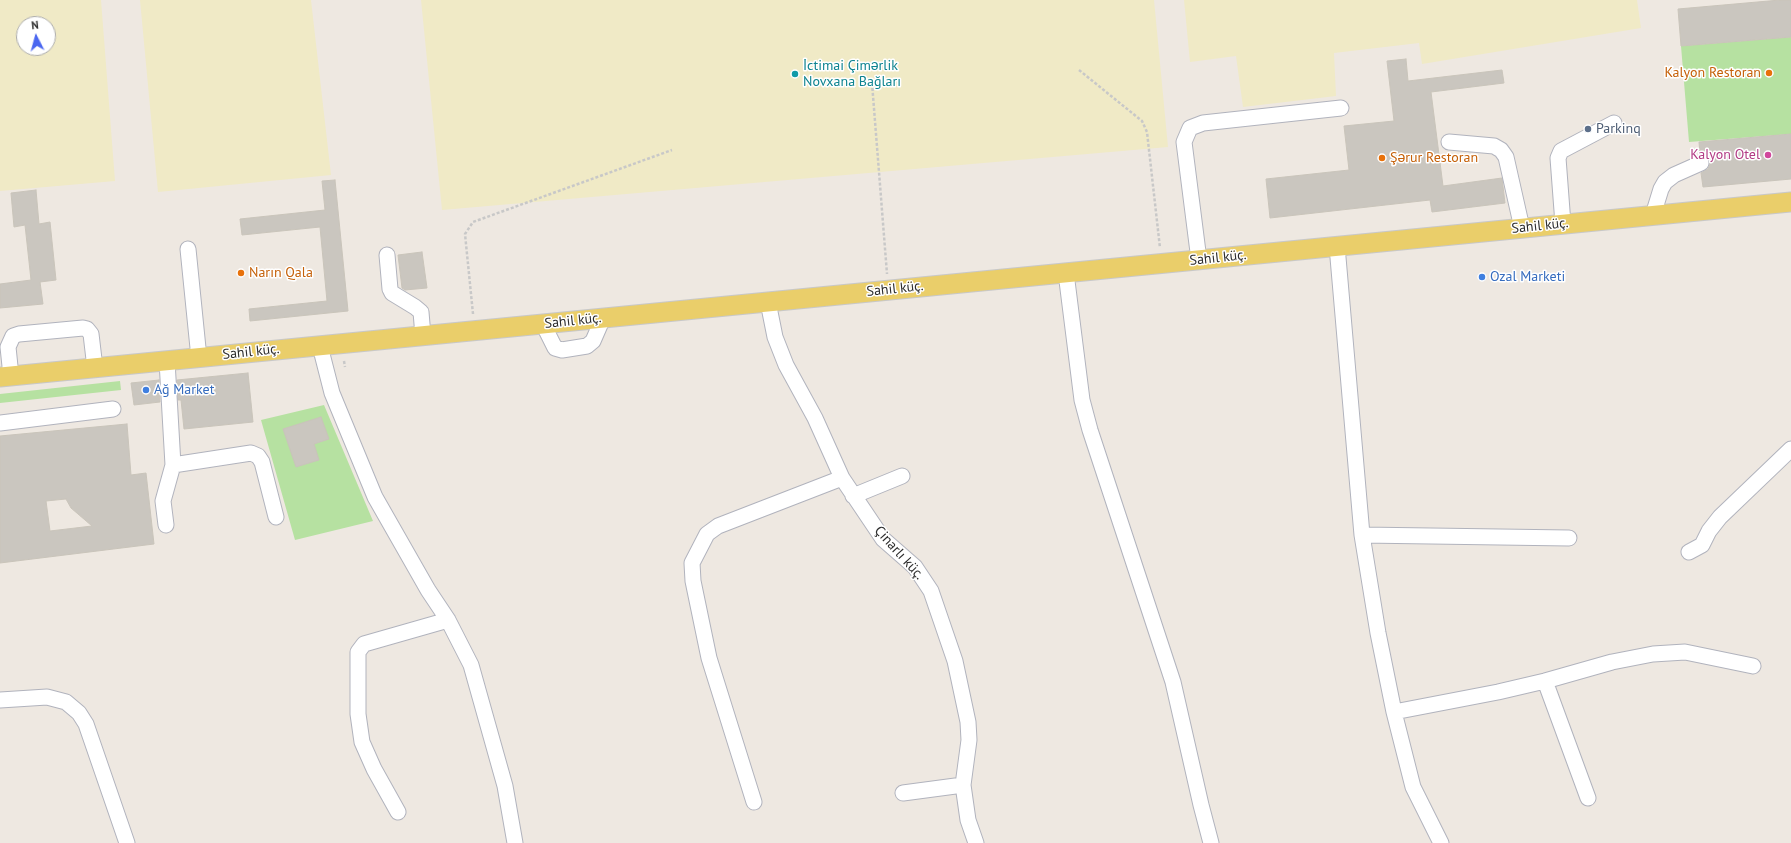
<!DOCTYPE html>
<meta charset="utf-8">
<style>
body{margin:0}
#map{position:relative;width:1791px;height:843px;overflow:hidden;background:#eee8e1;font-family:"PT Sans",sans-serif}
canvas{display:block}
.north{position:absolute;left:16px;top:16px;width:40px;height:40px;box-sizing:border-box;background:#fff;border:1px solid #ababab;border-radius:50%;rotate:354deg;font-size:11px;font-weight:700;line-height:16px;text-align:center;color:#2d2d2d}
.north::after{content:'';display:block;margin:auto;width:14px;height:18px;background:#4b67f0;clip-path:polygon(50% 0,100% 100%,50% 72%,0 100%)}
</style>
<div id="map">
<canvas width="1791" height="843"></canvas>
<div class="north">N</div>
</div>
<script>
const ctx = document.querySelector('canvas').getContext('2d');
ctx.lineJoin = 'round';
function fillPath(path, color) { ctx.fillStyle = color; ctx.fill(path, 'evenodd'); }
const toPath = rows => new Path2D(rows.map(r => 'M' + r).join(''));
function stroke(path, color, width, dash) { ctx.strokeStyle = color; ctx.lineWidth = width; ctx.lineCap = dash ? 'butt' : 'round'; ctx.setLineDash(dash || []); ctx.stroke(path); }
function label(font, color, halo, rows, align = 'center') {
  ctx.font = font + ' "PT Sans",sans-serif'; ctx.lineWidth = 3; ctx.setLineDash([]); ctx.textBaseline = 'middle'; ctx.strokeStyle = halo; ctx.fillStyle = color; for (const [text, x, y, turn = 0] of rows) {
    ctx.save(); ctx.translate(x, y); ctx.rotate((+turn || 0) * Math.PI / 180); ctx.textAlign = isNaN(turn) ? turn : align; if (halo) ctx.strokeText(text, 0, 0); ctx.fillText(text, 0, 0); ctx.restore();
  }
}
fillPath(toPath([
 [1791,37,1791,134,1689,142,1681,46],
 [120,381,121,390,0,403,0,394],
 [324,405,373,521,295,540,261,420]
]), '#b6e1a1');
fillPath(toPath([
 [0,0,101,0,115,181,0,191],
 [24,24,48,24,48,48,24,48],
 [140,0,311,0,331,175,158,192],
 [421,0,1154,0,1168,147,442,210],
 [1184,0,1637,0,1641,28,1422,64,1419,43,1334,53,1336,96,1243,107,1236,56,1190,62]
]), '#f0eac6');
const building = toPath([
 [1780,0,1791,0,1791,37,1681,46,1678,9,1780,0],
 [1406,59,1408,81,1502,70,1504,83,1431,92,1443,186,1502,178,1505,203,1432,212,1430,200,1270,218,1266,179,1349,170,1344,126,1394,121,1387,61,1406,59],
 [1791,134,1791,179,1703,187,1701,173,1708,169,1710,164,1707,156,1700,154,1699,142,1791,134],
 [335,180,348,311,250,321,249,309,327,301,320,227,242,235,240,219,325,210,322,181,335,180],
 [36,190,39,224,50,222,56,280,40,282,43,304,0,308,0,284,31,280,25,225,14,227,11,193,36,190],
 [422,252,427,288,405,290,402,288,398,255,422,252],
 [248,373,253,422,184,429,181,400,178,400,177,380,248,373],
 [159,380,160,402,134,405,131,383,159,380],
 [321,417,329,439,314,444,319,460,296,467,283,429,321,417],
 [127,424,131,475,146,473,154,544,0,563,0,436,127,424],
 [66,499,71,508,92,526,50,531,46,501,66,499]
]);
fillPath(building, '#cac6bf');
stroke(building, '#c9c4ba', 1);
const minor = toPath([
 [1449,142,1494,146,1501,150,1506,157,1522,228],
 [1653,215,1661,189,1665,182,1674,175,1701,163],
 [1563,224,1558,158,1561,151,1614,123],
 [1337,246,1362,535,1378,633,1394,712,1413,787,1441,843],
 [188,249,199,358],
 [387,255,390,289,392,293,415,307,421,312,423,336],
 [1199,260,1184,142,1190,128,1203,123,1341,108],
 [1066,273,1082,400,1090,430,1173,682,1201,805,1211,843],
 [768,302,775,337,786,365,815,418,842,478,883,539,915,567,931,591,955,661,968,722,969,740,963,785,968,820,976,843],
 [543,324,555,348,562,350,587,346,593,341,603,318],
 [320,346,332,393,375,497,428,590,448,620,471,665,505,786,515,843],
 [167,361,173,465,251,453,258,456,262,462,276,517],
 [11,376,8,347,13,336,19,334,83,328,87,329,91,334,95,368],
 [0,423,113,409],
 [853,496,902,476],
 [166,525,163,501,173,465],
 [1362,535,1569,538],
 [1689,552,1702,545,1709,531,1720,517,1791,449],
 [1545,681,1588,798],
 [0,700,47,697,66,702,79,713,86,724,127,843],
 [1394,712,1498,692,1545,681,1612,662,1653,654,1685,652,1753,666],
 [903,793,963,785],
 [754,802,709,658,693,581,692,563,707,534,718,526,842,478],
 [398,812,374,769,362,742,358,714,358,652,364,644,448,620]
]);
const major = toPath([
 [0,377,1791,202]
]);
stroke(minor, '#b1b3bd', 17);
stroke(major, '#c8c8c8', 21);
stroke(toPath([
 [1079,70,1142,121,1147,132,1160,248],
 [872,83,887,274],
 [473,314,465,234,473,222,672,150],
 [344,361,345,367]
]), '#c8c8c8', 2.5, [3, 2]);
stroke(minor, '#fff', 15);
stroke(major, '#eace6a', 19);
for (const [x, y, r, color] of [
 [1769,73,4,"#e8710a"],
 [795,74,4,"#0f9aa8"],
 [1588,129,4,"#5c6f8a"],
 [1768,155,4,"#d1479c"],
 [1382,158,4,"#e8710a"],
 [241,273,4,"#e8710a"],
 [1482,277,4,"#3f7fe0"],
 [146,390,4,"#3f7fe0"]
]) { const dot = new Path2D(); dot.arc(x, y, r, 0, 2 * Math.PI); ctx.fillStyle = color; ctx.fill(dot); stroke(dot, '#fff', 1.5); }
label('14px', '#0d838f', '#fff', [
 ["İctimai Çimərlik",803,66],
 ["Novxana Bağları",803,82]
], 'left');
label('14px', '#c56008', '#fff', [
 ["Kalyon Restoran",1761,73,"right"],
 ["Şərur Restoran",1390,158],
 ["Narın Qala",249,273]
], 'left');
label('14px', '#4e5e75', '#fff', [
 ["Parkinq",1596,129]
], 'left');
label('14px', '#b23c85', '#fff', [
 ["Kalyon Otel",1760,155]
], 'right');
label('14px', '#2d2d2d', '#fff', [
 ["Sahil küç.",1540,226,-6],
 ["Sahil küç.",1218,258,-6],
 ["Sahil küç.",895,289,-6],
 ["Sahil küç.",573,321,-6],
 ["Sahil küç.",251,352,-6],
 ["Çinarlı küç.",899,553,48]
]);
label('14px', '#366cbe', '#fff', [
 ["Ozal Marketi",1490,277],
 ["Ağ Market",154,390]
], 'left');
</script>
